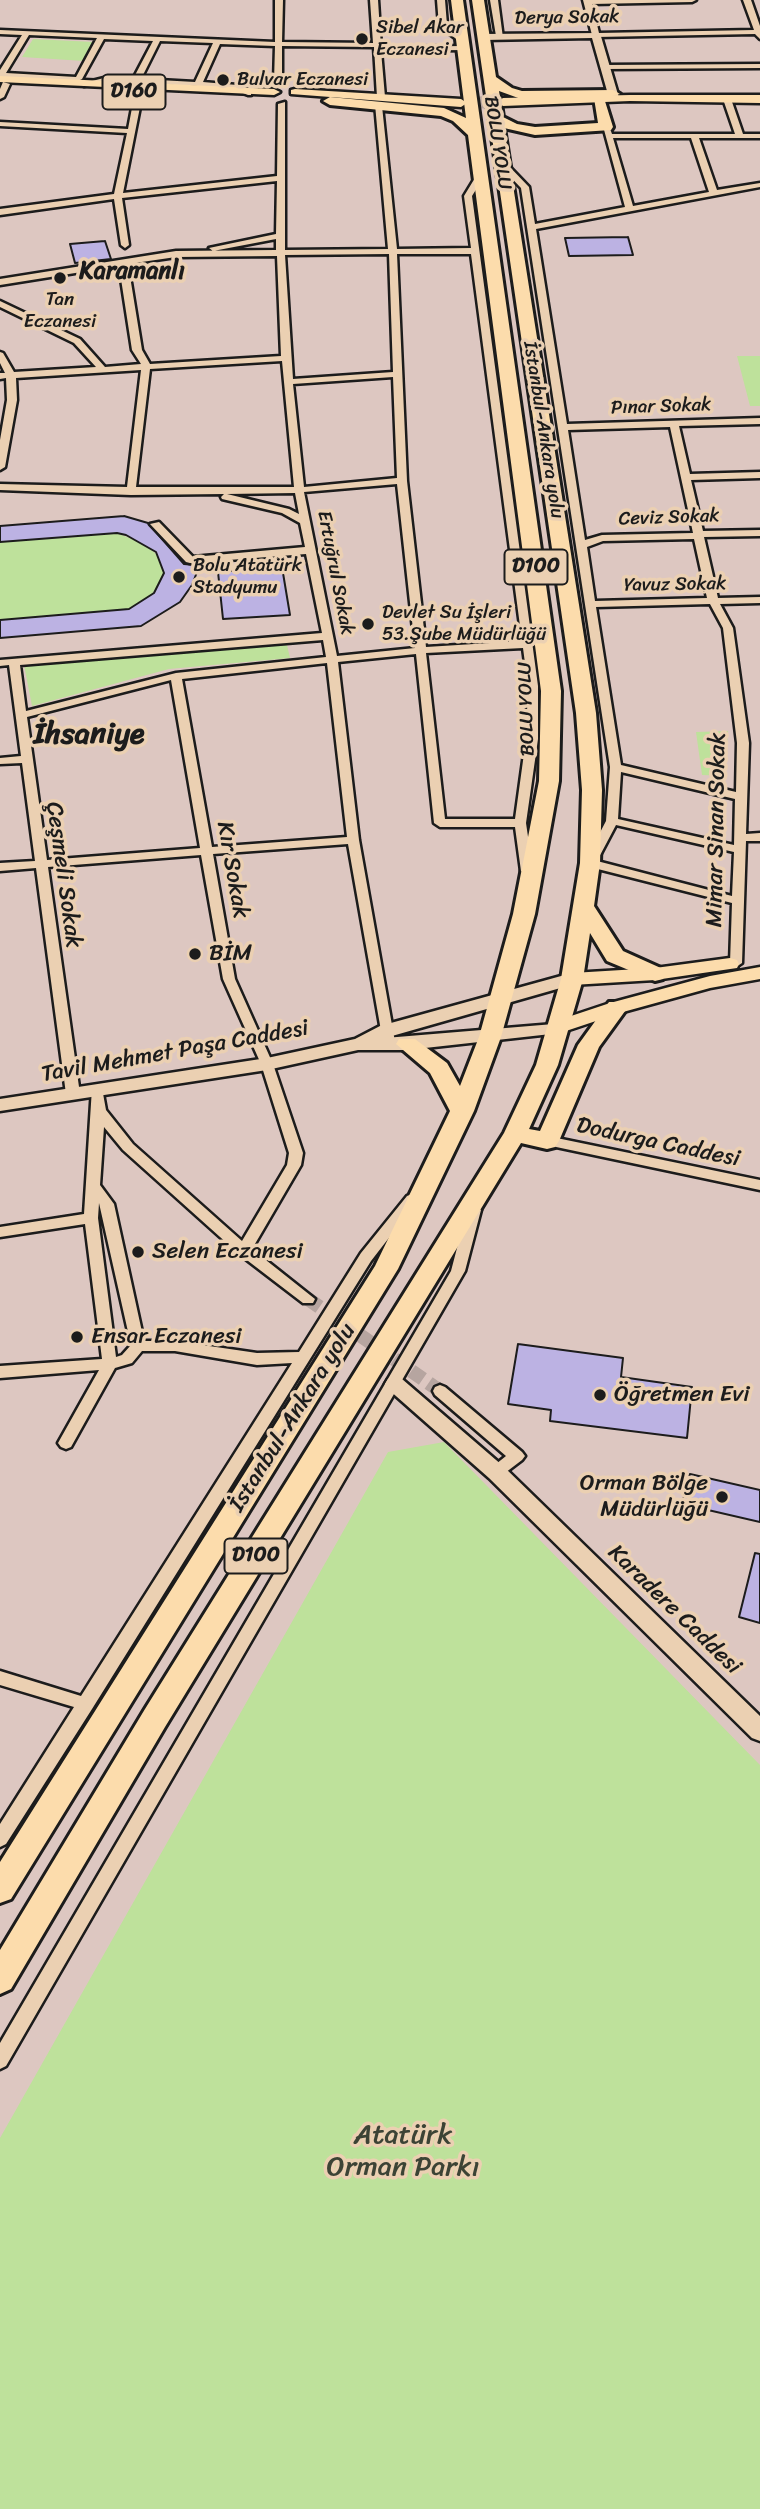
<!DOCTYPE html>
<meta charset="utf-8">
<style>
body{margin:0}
canvas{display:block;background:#ddc7c1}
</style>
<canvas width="760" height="2509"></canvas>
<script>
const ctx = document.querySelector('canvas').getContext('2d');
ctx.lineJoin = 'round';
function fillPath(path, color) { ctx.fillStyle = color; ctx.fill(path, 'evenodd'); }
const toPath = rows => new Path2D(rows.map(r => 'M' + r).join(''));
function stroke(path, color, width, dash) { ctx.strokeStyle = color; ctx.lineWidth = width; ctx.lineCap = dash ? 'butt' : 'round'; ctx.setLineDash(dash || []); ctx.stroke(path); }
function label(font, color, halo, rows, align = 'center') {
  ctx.font = font + ' Sriracha,sans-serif'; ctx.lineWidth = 7; ctx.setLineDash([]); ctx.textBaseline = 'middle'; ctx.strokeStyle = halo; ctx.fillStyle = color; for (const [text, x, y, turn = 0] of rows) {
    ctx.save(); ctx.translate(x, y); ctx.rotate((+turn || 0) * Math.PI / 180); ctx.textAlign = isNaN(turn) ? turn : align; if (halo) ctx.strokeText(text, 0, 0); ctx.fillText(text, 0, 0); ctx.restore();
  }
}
fillPath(toPath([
 [33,39,94,42,84,61,22,57],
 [737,356,760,356,760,406,750,406],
 [117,533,147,545,159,557,164,575,152,594,129,609,0,620,0,542],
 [287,645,290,658,169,669,32,706,24,665],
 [728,731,725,776,702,775,696,732],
 [444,1442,760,1765,760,2509,0,2509,0,2138,388,1452]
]), '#bee19b');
const building = toPath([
 [628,237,633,255,569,256,565,238,628,237],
 [105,241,111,259,75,263,70,244,105,241],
 [124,516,148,523,184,564,195,565,197,572,192,585,180,602,141,626,0,638,0,620,129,609,154,593,164,573,156,552,126,535,117,533,0,542,0,526,124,516],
 [282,567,290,615,223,619,218,572,282,567],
 [518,1344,623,1358,621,1377,692,1387,687,1438,550,1421,551,1410,508,1404,518,1344],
 [690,1474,760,1490,760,1522,682,1504,690,1474],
 [755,1553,760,1554,760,1623,739,1617,755,1553]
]);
fillPath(building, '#bcb2e3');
stroke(building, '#1c1c1c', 2);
stroke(toPath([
 [308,1299,440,1391]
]), '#b6a5a0', 14, [14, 7]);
stroke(toPath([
 [461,103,503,102]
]), '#b6a5a0', 12, [12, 6]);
const street = toPath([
 [275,0,283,0,282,42,373,43,370,0,378,0,381,47,463,46,467,48,463,50,381,51,385,97,381,99,377,97,374,47,282,46,282,82,278,84,274,82,275,46,220,44,203,82,237,85,251,91,251,95,248,95,233,89,198,86,104,82,84,86,80,84,104,78,133,79,153,41,104,39,82,79,78,81,0,77,0,70,22,35,0,34,0,30,275,42,275,0],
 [29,35,97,38,76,77,6,73,29,35],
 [160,41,213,43,195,82,141,79,160,41],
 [437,0,445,0,447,25,465,37,465,41,459,41,439,26,437,0],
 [490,0,498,0,503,38,496,36,490,0],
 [583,0,696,0,692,2,592,4,599,33,754,30,743,0,751,0,760,26,760,39,755,34,596,37,592,35,583,0],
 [760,64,760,68,605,69,601,67,605,65,760,64],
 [3,82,10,84,4,97,0,99,0,89,3,82],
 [139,90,143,92,123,193,277,176,278,104,285,102,285,250,388,249,375,104,382,106,397,249,471,248,464,196,478,173,485,175,472,196,538,686,538,739,526,823,533,871,527,875,521,871,515,827,440,827,434,823,416,654,338,662,359,840,395,1042,394,1045,384,1045,383,1042,348,844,213,854,235,979,273,1064,303,1153,301,1165,252,1249,315,1299,313,1303,303,1303,239,1254,123,1150,104,1127,100,1185,114,1204,144,1341,175,1341,257,1353,299,1352,361,1253,407,1196,412,1194,419,1199,371,1261,92,1709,6,1844,0,1847,0,1824,74,1707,0,1685,0,1671,81,1696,292,1363,257,1365,175,1351,142,1351,132,1363,115,1368,71,1447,66,1449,61,1447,58,1443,99,1370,0,1378,0,1366,102,1359,85,1224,0,1237,0,1227,84,1214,92,1088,102,1088,106,1110,133,1144,242,1241,287,1165,289,1153,261,1064,223,979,201,855,48,867,80,1094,73,1099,66,1094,36,868,0,871,0,863,35,861,22,763,0,764,0,758,21,756,9,665,0,666,0,660,322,633,306,554,190,563,186,562,150,524,159,522,193,557,305,547,300,523,282,513,222,499,221,497,224,494,131,495,0,490,0,484,127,487,141,370,16,378,17,400,5,467,0,470,0,440,7,400,6,378,0,379,0,373,5,373,0,363,0,352,3,353,14,372,96,367,74,343,0,307,0,301,80,339,105,367,141,364,132,350,119,266,0,285,0,279,176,251,276,250,276,239,213,251,209,248,276,234,277,181,122,198,129,245,125,248,121,245,114,199,0,215,0,209,114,194,127,133,0,126,0,122,128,129,135,92,139,90],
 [389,254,393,372,293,379,285,255,389,254],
 [397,254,471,254,522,641,426,647,407,481,397,254],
 [277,256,281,356,150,364,142,350,128,264,176,257,277,256],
 [282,361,294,487,136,487,150,369,282,361],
 [393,377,397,478,304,487,293,384,393,377],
 [397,484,415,648,337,656,304,492,397,484],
 [295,493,299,514,289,509,227,494,295,493],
 [323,640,326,657,176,673,26,711,20,665,323,640],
 [523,648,528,686,526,739,515,819,445,819,426,653,523,648],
 [327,663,347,837,212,847,182,679,327,663],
 [171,680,200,848,47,860,27,717,171,680],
 [99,1203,131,1345,122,1355,116,1357,98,1218,99,1203],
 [727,97,731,99,743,134,760,134,760,138,699,138,717,190,760,183,760,187,536,229,567,424,760,418,760,424,679,426,690,474,760,472,760,478,691,480,703,531,760,530,760,536,704,537,718,598,760,597,760,603,720,604,733,628,749,743,746,834,760,833,760,841,746,841,742,963,736,967,730,963,732,903,586,866,584,863,606,821,610,767,521,188,498,164,505,162,529,187,535,224,625,207,603,126,609,126,612,134,735,134,723,99,727,97],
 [613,138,691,138,709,192,633,206,613,138],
 [670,427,693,533,602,535,585,540,568,430,670,427],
 [694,539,707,598,595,601,587,547,603,541,694,539],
 [710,604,723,628,737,743,736,792,621,765,596,607,710,604],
 [621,772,735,799,734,845,618,819,621,772],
 [616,825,734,852,732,896,597,861,616,825],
 [547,1136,760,1180,760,1190,542,1144,540,1141,542,1138,547,1136],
 [474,1205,481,1210,465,1271,6,2066,0,2069,0,2043,451,1271,467,1210,474,1205],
 [440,1385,445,1387,522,1452,525,1456,522,1460,501,1476,496,1478,491,1476,488,1472,491,1468,506,1456,435,1395,433,1391,435,1387,440,1385]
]);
const secondary = toPath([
 [600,33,619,98,614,101,609,98,592,38,484,40,479,37,484,34,600,33],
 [572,973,578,975,581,979,578,983,385,1038,566,1023,569,1027,566,1031,560,1033,407,1050,358,1050,267,1070,0,1111,0,1099,267,1058,355,1039,380,1026,572,973],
 [395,1376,402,1379,503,1466,760,1716,760,1741,752,1738,489,1478,388,1389,385,1384,388,1379,395,1376]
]);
const primary = toPath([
 [0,76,274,89,280,92,274,95,0,82,0,76],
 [295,89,461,99,467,103,461,107,291,94,291,90,295,89],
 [630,95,760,95,760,103,630,101,503,106,497,102,503,98,630,95],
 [730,958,737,960,739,964,737,968,655,980,572,985,563,979,572,973,655,968,730,958],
 [760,967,760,979,710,988,623,1012,560,1033,550,1027,553,1022,610,1003,710,976,760,967]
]);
const highway = toPath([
 [451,0,463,0,561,691,559,781,535,914,501,1037,474,1111,398,1269,11,1899,0,1903,0,1862,375,1266,450,1111,430,1073,396,1044,399,1039,415,1039,447,1063,460,1086,479,1037,513,914,539,781,541,691,468,135,453,121,441,116,330,105,323,101,330,97,444,108,466,118,451,0],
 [472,0,484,0,496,77,512,88,522,91,613,90,620,94,604,98,613,127,611,130,535,135,504,128,596,713,602,790,600,863,594,906,623,951,663,969,666,974,663,979,655,981,607,961,590,933,583,979,558,1065,529,1129,540,1131,578,1045,609,1002,625,1002,628,1007,599,1047,559,1141,555,1147,547,1149,521,1143,165,1727,11,1989,0,1994,0,1950,145,1709,504,1133,536,1065,561,979,580,863,582,790,576,713,472,0],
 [499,91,521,99,594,98,598,123,535,127,517,124,503,117,499,91]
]);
stroke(street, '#1c1c1c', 5);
stroke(secondary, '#1c1c1c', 5);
stroke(primary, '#1c1c1c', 5);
stroke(highway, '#1c1c1c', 6);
fillPath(street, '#ebd0b2');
fillPath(secondary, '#ebd0b2');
fillPath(primary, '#fcdcac');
fillPath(highway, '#fcdcac');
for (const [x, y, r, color] of [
 [362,39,7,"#1c1c1c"],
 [223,80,7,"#1c1c1c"],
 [60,278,7,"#1c1c1c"],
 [179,577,7,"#1c1c1c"],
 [368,624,7,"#1c1c1c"],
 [195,954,7,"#1c1c1c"],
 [138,1252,7,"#1c1c1c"],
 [77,1337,7,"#1c1c1c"],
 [600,1395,7,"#1c1c1c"],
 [722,1497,7,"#1c1c1c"]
]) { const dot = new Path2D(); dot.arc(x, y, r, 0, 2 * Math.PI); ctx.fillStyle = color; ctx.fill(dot); stroke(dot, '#ebd0b2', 2.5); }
label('19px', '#1c1c1c', '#ebd0b2', [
 ["Derya Sokak",567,18,-1],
 ["BOLU YOLU",497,143,81],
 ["Pınar Sokak",661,407,-2],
 ["İstanbul-Ankara yolu",543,430,81],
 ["Ceviz Sokak",669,518,-2],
 ["Ertuğrul Sokak",335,573,79],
 ["Yavuz Sokak",675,585,-1],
 ["BOLU YOLU",527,709,-92]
]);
label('19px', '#1c1c1c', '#ebd0b2', [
 ["Sibel Akar",376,28],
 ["Eczanesi",376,50],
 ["Bulvar Eczanesi",237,80],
 ["Tan",60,300,"center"],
 ["Eczanesi",60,322,"center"],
 ["Bolu Atatürk",193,566],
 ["Stadyumu",193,588],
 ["Devlet Su İşleri",382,613],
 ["53.Şube Müdürlüğü",382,635]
], 'left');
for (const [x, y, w] of [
 [134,92,63],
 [536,567,63],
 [256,1556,63]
]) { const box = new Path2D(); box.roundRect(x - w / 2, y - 17.5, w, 35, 5); ctx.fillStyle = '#ebd0b2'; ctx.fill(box); stroke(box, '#1c1c1c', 2); }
label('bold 21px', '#1c1c1c', null, [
 ["D160",134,92],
 ["D100",536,567],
 ["D100",256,1556]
]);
label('23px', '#1c1c1c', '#ebd0b2', [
 ["Mimar Sinan Sokak",717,830,-89],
 ["Kır Sokak",232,870,80],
 ["Çeşmeli Sokak",63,875,82],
 ["Tavil Mehmet Paşa Caddesi",175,1052,-10],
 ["Dodurga Caddesi",658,1143,12],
 ["İstanbul-Ankara yolu",293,1418,-58],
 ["Karadere Caddesi",674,1610,44]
]);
label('23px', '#1c1c1c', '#ebd0b2', [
 ["BİM",209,954],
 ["Selen Eczanesi",152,1252],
 ["Ensar Eczanesi",91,1337],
 ["Öğretmen Evi",614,1395],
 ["Orman Bölge",708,1484,"right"],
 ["Müdürlüğü",708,1510,"right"]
], 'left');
label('bold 24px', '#1c1c1c', '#ebd0b2', [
 ["Karamanlı",132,272]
]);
label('28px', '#3c4335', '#ebd0b2', [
 ["Atatürk",403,2136],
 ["Orman Parkı",403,2168]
]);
label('bold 30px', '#1c1c1c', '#ebd0b2', [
 ["İhsaniye",89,735]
]);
</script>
